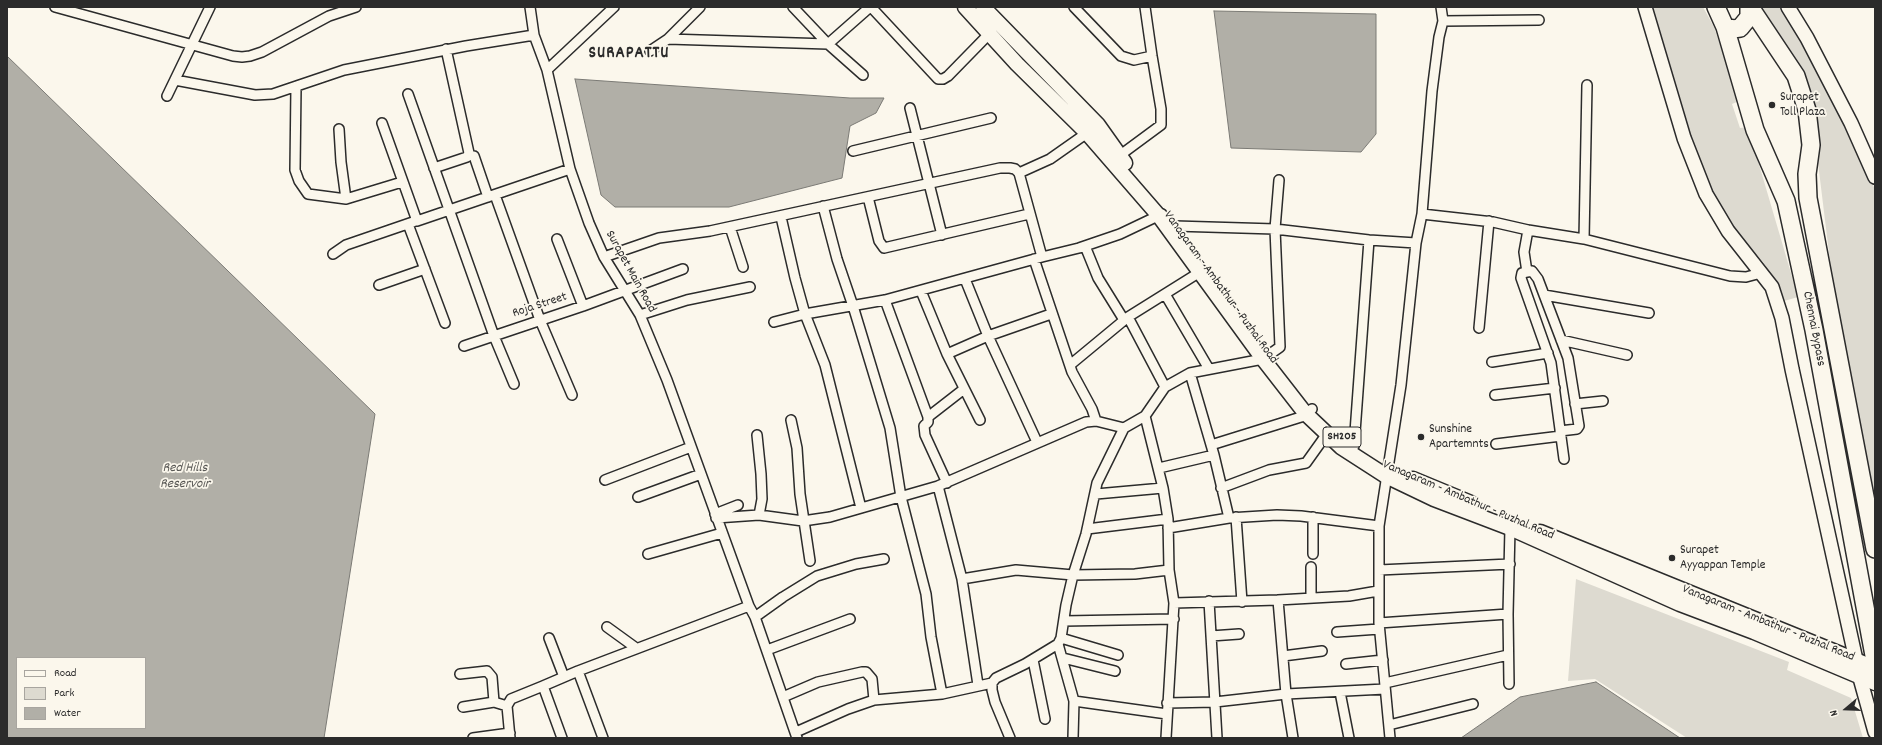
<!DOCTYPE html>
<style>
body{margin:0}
#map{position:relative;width:1882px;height:745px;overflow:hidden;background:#fbf7ec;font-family:Dekko,sans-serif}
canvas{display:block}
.frame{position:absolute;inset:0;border:8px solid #2b2b2b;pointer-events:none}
.legend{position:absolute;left:16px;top:657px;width:130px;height:72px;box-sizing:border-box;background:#fbf7ec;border:1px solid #a8a59f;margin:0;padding:5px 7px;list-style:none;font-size:12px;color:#2b2b2b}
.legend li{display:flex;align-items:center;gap:8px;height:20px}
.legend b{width:20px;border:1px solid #a8a59f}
.north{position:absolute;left:1826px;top:689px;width:40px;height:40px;-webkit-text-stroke:3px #fbf7ec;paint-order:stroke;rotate:251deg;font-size:11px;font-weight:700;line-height:16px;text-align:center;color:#2b2b2b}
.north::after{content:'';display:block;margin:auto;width:14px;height:18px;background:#2b2b2b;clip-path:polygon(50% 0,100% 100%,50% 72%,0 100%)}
</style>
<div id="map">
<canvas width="1882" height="745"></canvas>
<div class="frame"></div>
<ul class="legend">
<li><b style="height:5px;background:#fbf7ec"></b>Road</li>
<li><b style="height:11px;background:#dddad0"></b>Park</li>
<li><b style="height:11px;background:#b1afa7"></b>Water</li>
</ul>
<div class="north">N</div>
</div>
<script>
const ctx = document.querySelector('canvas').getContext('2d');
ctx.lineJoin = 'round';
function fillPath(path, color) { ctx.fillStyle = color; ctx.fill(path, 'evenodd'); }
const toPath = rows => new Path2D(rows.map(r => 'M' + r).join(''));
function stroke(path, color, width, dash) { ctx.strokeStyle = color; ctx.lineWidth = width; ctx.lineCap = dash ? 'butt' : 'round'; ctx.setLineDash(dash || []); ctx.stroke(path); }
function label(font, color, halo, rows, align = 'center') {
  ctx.font = font + ' Dekko,sans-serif'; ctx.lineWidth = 3.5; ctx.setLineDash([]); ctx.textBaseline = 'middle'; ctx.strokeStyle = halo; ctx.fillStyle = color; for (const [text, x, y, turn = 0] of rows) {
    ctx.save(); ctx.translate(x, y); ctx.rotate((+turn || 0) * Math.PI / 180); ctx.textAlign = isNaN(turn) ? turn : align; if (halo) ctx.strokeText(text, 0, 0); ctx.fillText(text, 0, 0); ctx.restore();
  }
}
fillPath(toPath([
 [1651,7,1703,7,1714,27,1739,101,1732,104,1740,128,1748,127,1798,297,1784,301,1777,284,1763,262,1741,237,1711,191,1690,136],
 [1755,7,1783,7,1804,41,1867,169,1875,190,1875,521,1840,343,1814,130],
 [1576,579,1789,662,1787,670,1851,698,1863,738,1687,738,1595,679,1568,681]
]), '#dddad0');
const water = toPath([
 [1214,11,1376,14,1376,134,1361,152,1231,148,1214,11],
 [7,56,375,414,324,738,7,738,7,56],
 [17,658,145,658,145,728,17,728,17,658],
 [575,79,850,98,884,98,876,113,850,126,842,178,729,207,615,207,601,195,575,79],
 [1596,682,1680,738,1461,738,1520,697,1596,682]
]);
fillPath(water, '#b1afa7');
stroke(water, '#7b7a75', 1);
const street = toPath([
 [55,7,233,56,242,57,250,56,262,52,329,16,356,7],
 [530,7,534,35,547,70,570,169,589,223,604,257,640,315,667,380,749,606],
 [793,7,828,44,863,75],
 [871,7,938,79,943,79,948,76,990,33],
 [1074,7,1121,56,1134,60,1152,56],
 [1443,21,1539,20],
 [668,39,828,44,870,7],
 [650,51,668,39,700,7],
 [547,70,614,7],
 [175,80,255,95,273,94,344,70,466,46,534,35],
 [296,87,295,170,299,181,308,194,346,199,402,182],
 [408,94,494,336,514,384],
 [167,96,210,7],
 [910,108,942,235],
 [382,123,417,221,570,169],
 [339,129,341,162,346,199],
 [853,151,991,118],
 [474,156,488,197],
 [1119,156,1161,125,1161,109,1152,56,1145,7],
 [434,168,467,157,469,153,446,49],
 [1019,173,1050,159,1087,133],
 [495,195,540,320,572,395],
 [868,197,879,241,884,248,1029,214],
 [823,206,837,259,853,306,890,428,901,497,926,594,931,637,942,694],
 [1422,214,1493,222,1528,230,1584,239,1730,276,1746,277,1761,273],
 [781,217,795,278,805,314,825,365,861,508],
 [408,224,445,323],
 [1175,226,1275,229,1369,240,1416,243],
 [730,227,743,267],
 [557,239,583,306],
 [1584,239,1587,85],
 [1085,246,1098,278,1124,320],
 [333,254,346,245,413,222],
 [604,257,659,238,710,231,1000,168,1010,168,1015,169,1019,173,1042,257],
 [1034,259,1072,372,1092,409,1096,421],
 [1527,272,1524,252,1528,230],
 [965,279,988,336,1037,442],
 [379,285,425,269],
 [921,291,947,354,980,420],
 [1165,294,1209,369],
 [1544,295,1649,313],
 [885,300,928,417],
 [640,315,687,300,750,287],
 [1128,317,1165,387],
 [774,322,805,314,885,300,1042,257,1079,248,1120,234,1162,214],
 [1479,328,1489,221],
 [1561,340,1627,355],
 [464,346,583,306,683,269],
 [947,354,988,336,1051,314],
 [1492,362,1548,353],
 [1070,365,1128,317,1200,272],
 [1190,373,1214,455,1229,518],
 [1495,395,1555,388],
 [1575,404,1603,401],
 [1145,416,1163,488,1168,519,1169,570,1174,603,1166,738],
 [791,420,797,448,800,494,810,561],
 [1560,431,1577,429,1579,426,1568,358,1538,279,1532,271,1522,273,1521,278,1551,363,1564,459],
 [757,435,761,474,762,499,759,515],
 [1496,444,1561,436],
 [1211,445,1301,417,1312,409],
 [1354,446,1369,240],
 [1159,468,1214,455],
 [605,480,691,447],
 [947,483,925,435,924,426,928,422,928,417,964,389],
 [938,486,962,579,978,685],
 [1221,488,1269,470,1306,463,1326,435],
 [1096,494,1163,488],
 [638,497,701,474],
 [715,514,738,505],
 [1236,517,1242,602],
 [716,518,759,515,803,521,830,517,938,486,1086,422,1096,421,1124,428],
 [1168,528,1229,518,1277,515,1301,516,1379,526],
 [1087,529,1168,519],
 [648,554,722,533],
 [1313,554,1313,517],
 [1311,567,1311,598],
 [1379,570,1510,564],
 [962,579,1016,570,1073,575,1135,574,1169,570],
 [1278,600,1286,694,1293,738],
 [1209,601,1217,738],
 [1174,603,1278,600,1349,596,1378,591],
 [755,617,783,597,817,576,856,564,884,559],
 [1064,621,1174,619],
 [1379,623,1508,614],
 [607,627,636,648],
 [1337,632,1379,629],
 [1211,636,1239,634],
 [549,638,564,677],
 [1061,638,1118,655],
 [1058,644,1074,701,1073,738],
 [767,650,850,619],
 [1283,656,1322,651],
 [1063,658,1115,671],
 [1033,660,1045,719],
 [1346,664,1383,660],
 [578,671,603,738],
 [460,674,487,671,492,677,494,702,507,706],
 [1385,683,1508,655],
 [1509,684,1508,614,1510,528],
 [1340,692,1349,738],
 [783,697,818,682,862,672,866,672,872,679,874,700],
 [1074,701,1167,714],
 [1167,703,1215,702,1286,694,1385,689],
 [463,707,494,702],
 [1389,725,1473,704],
 [796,732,848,709,874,700,942,694,992,683],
 [473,738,510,733],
 [510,738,507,706,511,699,543,686],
 [562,738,543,686,578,671,749,606,755,617,797,738],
 [1010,738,995,702,992,690,992,683,996,678,1025,664,1058,644,1061,638,1066,605,1073,575,1086,534,1097,483,1124,428,1145,416,1165,387,1190,373,1263,359,1280,347,1275,229,1279,180],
 [1390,738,1379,623,1379,526,1401,385,1416,243,1422,214,1432,91,1439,37,1443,21,1441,7]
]);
const secondary = toPath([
 [1645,7,1684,138,1706,194,1728,231,1772,287,1782,318,1792,369,1856,660],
 [1788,7,1807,38,1851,123,1875,177],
 [1860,678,1875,732]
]);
const primary = toPath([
 [965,7,1017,64,1087,133,1159,216,1263,359,1305,413,1341,447,1386,476,1434,499,1510,528,1680,604,1754,632,1875,683],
 [983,7,1098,125,1125,163],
 [1413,479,1471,503],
 [1540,532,1875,668]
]);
const highway = toPath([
 [1716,7,1725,27,1755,130,1786,201,1814,330,1875,661],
 [1750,7,1796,76,1807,110,1811,145,1807,174,1808,198,1875,549],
 [1725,27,1733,29,1740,28,1749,17,1749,7]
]);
stroke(street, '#2b2b2b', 12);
stroke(secondary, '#2b2b2b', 16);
stroke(primary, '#2b2b2b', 17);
stroke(highway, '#2b2b2b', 20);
stroke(street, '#fbf7ec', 9);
stroke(secondary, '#fbf7ec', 13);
stroke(primary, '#fbf7ec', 14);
stroke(highway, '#fbf7ec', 17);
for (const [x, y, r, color] of [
 [1772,105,4,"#2b2b2b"],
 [1421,437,4,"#2b2b2b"],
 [1672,558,4,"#2b2b2b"]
]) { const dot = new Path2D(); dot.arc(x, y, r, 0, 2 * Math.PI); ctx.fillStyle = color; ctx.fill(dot); stroke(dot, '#fbf7ec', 1.5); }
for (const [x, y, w] of [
 [1342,437,38]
]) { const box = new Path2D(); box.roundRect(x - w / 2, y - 10, w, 20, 3); ctx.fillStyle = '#fbf7ec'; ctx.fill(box); stroke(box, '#2b2b2b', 1); }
label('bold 12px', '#2b2b2b', null, [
 ["SH205",1342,437]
]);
label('13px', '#2b2b2b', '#fbf7ec', [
 ["Surapet",1780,98],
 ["Toll Plaza",1780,113],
 ["Sunshine",1429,430],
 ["Apartemnts",1429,445],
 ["Surapet",1680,551],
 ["Ayyappan Temple",1680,566]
], 'left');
label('13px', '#2b2b2b', '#fbf7ec', [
 ["Surapet Main Road",630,272,61],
 ["Vanagaram - Ambathur - Puzhal Road",1220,288,54],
 ["Roja Street",540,306,-18],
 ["Chennai Bypass",1813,329,79],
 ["Vanagaram - Ambathur - Puzhal Road",1468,501,23],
 ["Vanagaram - Ambathur - Puzhal Road",1768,624,22]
]);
label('italic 14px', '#5a5956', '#fbf7ec', [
 ["Red Hills",185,469],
 ["Reservoir",185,485]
]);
ctx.letterSpacing = '1px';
label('bold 17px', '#2b2b2b', '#fbf7ec', [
 ["SURAPATTU",629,55]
]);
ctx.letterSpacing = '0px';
</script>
